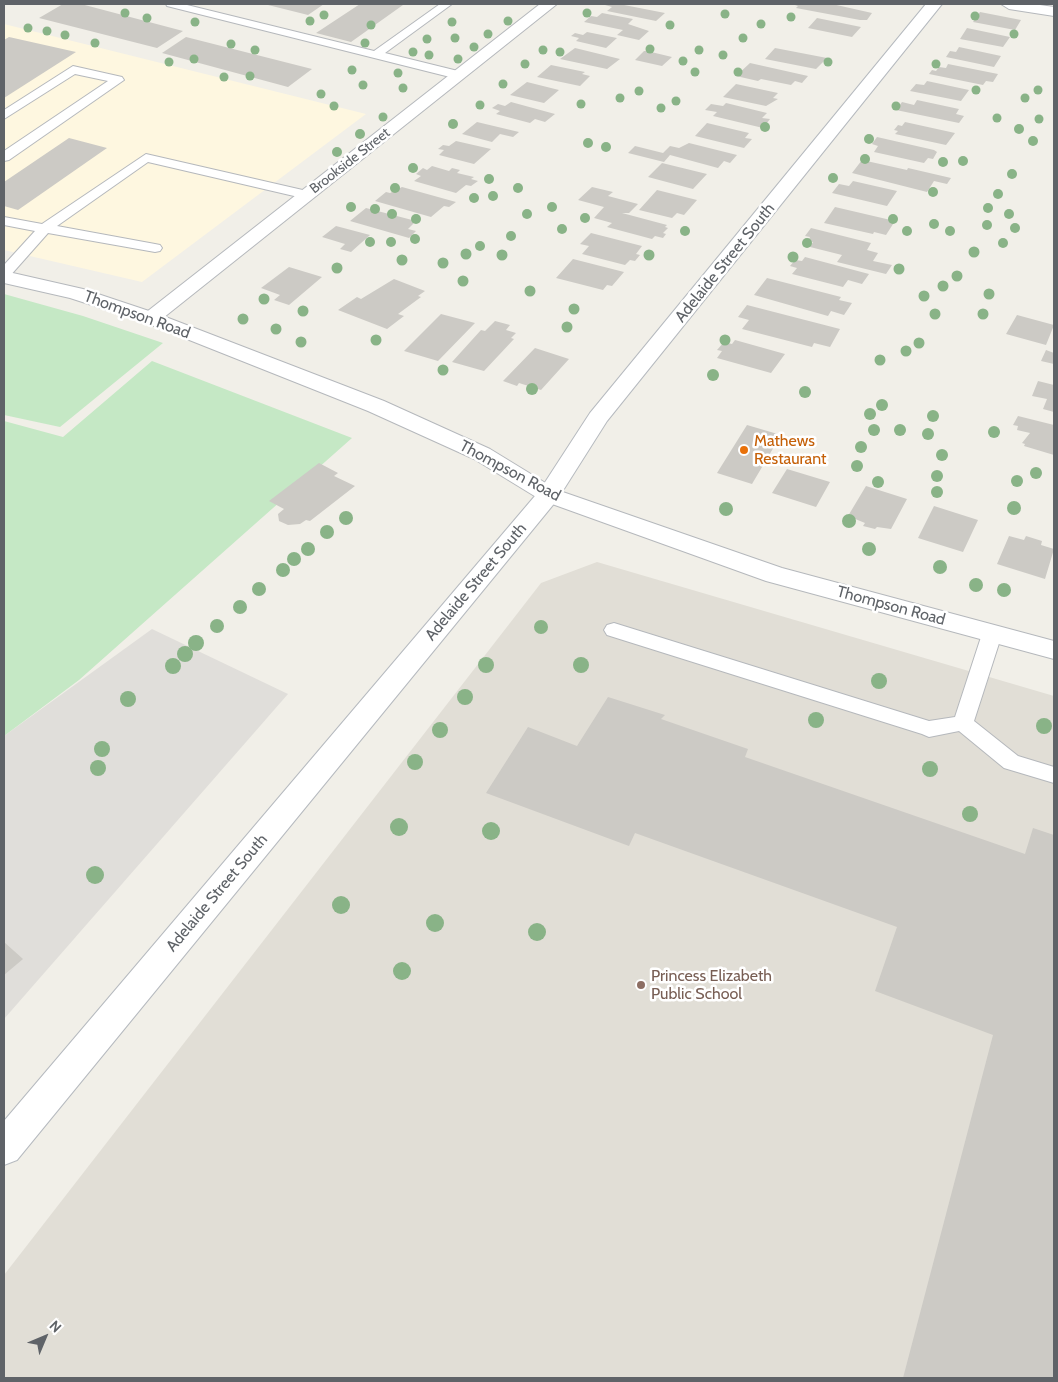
<!DOCTYPE html>
<style>
body{margin:0}
#map{position:relative;width:1058px;height:1382px;overflow:hidden;background:#f1efe8;font-family:Cabin,sans-serif}
canvas{display:block}
.frame{position:absolute;inset:0;border:5px solid #5f6368;pointer-events:none}
.north{position:absolute;left:20px;top:1312px;width:50px;height:50px;-webkit-text-stroke:4px #fff;paint-order:stroke;rotate:45deg;font-size:14px;font-weight:700;line-height:20px;text-align:center;color:#5f6368}
.north::after{content:'';display:block;margin:auto;width:18px;height:22px;background:#5f6368;clip-path:polygon(50% 0,100% 100%,50% 72%,0 100%)}
</style>
<div id="map">
<canvas width="1058" height="1382"></canvas>
<div class="frame"></div>
<div class="north">N</div>
</div>
<script>
const ctx = document.querySelector('canvas').getContext('2d');
ctx.lineJoin = 'round';
function fillPath(path, color) { ctx.fillStyle = color; ctx.fill(path, 'evenodd'); }
const toPath = rows => new Path2D(rows.map(r => 'M' + r).join(''));
function stroke(path, color, width, dash) { ctx.strokeStyle = color; ctx.lineWidth = width; ctx.lineCap = dash ? 'butt' : 'round'; ctx.setLineDash(dash || []); ctx.stroke(path); }
function label(font, color, halo, rows, align = 'center') {
  ctx.font = font + ' Cabin,sans-serif'; ctx.lineWidth = 5; ctx.setLineDash([]); ctx.textBaseline = 'middle'; ctx.strokeStyle = halo; ctx.fillStyle = color; for (const [text, x, y, turn = 0] of rows) {
    ctx.save(); ctx.translate(x, y); ctx.rotate((+turn || 0) * Math.PI / 180); ctx.textAlign = isNaN(turn) ? turn : align; if (halo) ctx.strokeText(text, 0, 0); ctx.fillText(text, 0, 0); ctx.restore();
  }
}
fillPath(toPath([
 [4,24,366,114,142,282,4,250]
]), '#fef7e0');
fillPath(toPath([
 [152,629,288,694,4,1019,4,736]
]), '#e0deda');
fillPath(toPath([
 [597,562,1054,696,1054,1378,4,1378,4,1275,541,583]
]), '#e1ded6');
fillPath(toPath([
 [4,294,83,316,163,343,60,427,4,415],
 [152,361,352,438,79,680,4,736,4,421,63,437]
]), '#c5e8c5');
fillPath(toPath([
 [63,4,81,4,183,31,157,48,39,18],
 [264,4,324,4,308,15],
 [360,4,403,5,351,42,316,33],
 [607,4,619,4,665,13,656,21,607,11,612,7,605,5],
 [792,4,832,4,872,13,867,20,860,20,796,8,798,6],
 [980,12,1021,20,1015,30,973,22],
 [602,13,633,19,628,24,649,31,639,40,617,35,623,30,584,22,591,16,597,17],
 [817,18,861,27,852,37,808,28],
 [967,28,1010,37,1003,47,960,39],
 [587,32,617,38,606,48,576,41,579,38,571,36,575,33,583,35],
 [9,37,76,52,4,98,4,40],
 [186,37,312,69,288,87,162,53],
 [959,47,1001,56,994,67,946,57,950,51,956,52],
 [575,48,620,59,607,69,560,59],
 [775,48,827,58,816,69,765,59],
 [644,51,647,51,672,57,662,66,635,60],
 [750,63,808,76,802,83,795,81,791,85,761,79,758,81,736,76],
 [948,64,998,74,993,82,986,81,983,85,929,74,932,70,936,71,939,67,946,68],
 [551,65,585,72,582,74,590,76,580,86,537,77],
 [927,81,969,90,961,101,910,91,916,84,924,85],
 [527,82,559,90,544,103,510,95],
 [736,84,778,93,773,98,778,99,766,106,723,97],
 [917,100,959,109,956,114,964,116,959,123,896,110,902,102,914,105],
 [511,102,555,114,545,122,535,119,530,123,496,114,500,111,492,108,498,104,505,106],
 [726,103,767,113,762,118,770,119,763,128,713,116,717,112,705,110,711,104,723,106],
 [477,122,519,132,513,137,500,134,492,142,462,134],
 [905,122,955,133,946,145,895,134,898,131,894,130,898,125,902,126],
 [707,123,749,133,745,138,752,139,744,148,695,136],
 [877,137,934,150,937,152,933,159,928,158,924,163,874,152,878,146,872,144],
 [69,138,107,148,18,210,4,206,4,182],
 [456,141,491,149,474,164,439,155,444,150,438,149,443,145,449,146],
 [689,143,737,155,730,163,724,161,718,168,670,155,664,162,628,153,635,146,663,153,670,146,679,148],
 [862,160,907,170,908,168,951,178,947,184,934,181,927,192,852,173],
 [662,163,707,174,693,189,648,177],
 [432,166,449,171,452,168,460,170,457,173,474,177,471,179,478,181,471,186,466,185,456,193,414,181,421,176,416,174,423,168,427,170],
 [853,181,897,191,887,206,832,193,839,184,849,186],
 [402,187,456,202,449,207,444,206,431,217,375,201,386,192,390,193],
 [592,187,613,192,608,196,638,204,629,213,622,213,667,225,665,227,668,228,663,233,666,234,663,238,655,236,652,239,607,227,612,223,594,218,604,207,578,200],
 [657,190,697,200,684,215,677,213,672,218,639,210],
 [835,207,895,221,886,235,874,232,873,234,824,223],
 [366,208,416,221,408,229,416,231,409,238,350,221],
 [336,226,370,235,351,252,340,249,345,244,322,237],
 [811,228,871,243,867,250,878,253,873,261,892,265,886,274,837,262,842,255,810,247,813,242,808,241,810,237,805,236],
 [591,233,642,246,636,254,640,255,635,261,630,260,625,265,582,254,589,246,580,244],
 [805,257,869,274,862,284,848,280,843,287,792,274,797,268,790,266,795,260,802,261],
 [573,259,624,272,612,286,607,285,603,290,556,278],
 [289,267,322,277,289,305,274,300,280,295,261,288],
 [767,278,841,297,839,300,852,303,844,315,831,311,828,316,754,295],
 [394,279,425,291,418,296,421,297,398,314,404,316,387,329,338,310,357,297,361,299],
 [747,305,840,329,830,347,814,343,812,347,742,329,749,320,738,317],
 [441,314,475,323,438,361,404,351],
 [1017,315,1054,325,1046,345,1006,334],
 [495,321,510,325,506,330,516,333,511,338,514,339,484,371,452,362,481,330,485,331],
 [735,340,785,354,771,373,717,358,722,351,717,350,724,342,732,344],
 [535,348,569,359,541,390,519,383,517,386,503,381],
 [1046,350,1054,353,1054,364,1041,361],
 [1038,381,1054,385,1054,412,1043,409,1047,399,1032,396],
 [1018,416,1054,425,1054,455,1024,446,1025,444,1022,443,1030,433,1017,430,1018,426,1013,425],
 [747,425,781,435,752,484,717,473],
 [319,463,338,473,334,476,355,486,310,521,306,520,300,524,288,525,279,521,278,514,284,509,269,501],
 [787,469,830,482,816,507,772,493],
 [866,486,907,499,891,529,877,527,875,529,863,526,865,523,848,516],
 [934,506,978,520,963,552,918,538],
 [1009,536,1024,540,1026,536,1042,541,1041,545,1054,549,1045,579,997,564],
 [608,697,665,715,661,719,748,749,745,757,1025,854,1033,828,1054,835,1054,1378,903,1378,993,1035,875,991,897,927,635,833,629,846,486,793,528,727,577,746],
 [4,942,23,959,4,975]
]), '#cccac5');
const service = toPath([
 [166,4,183,4,374,51,440,4,452,4,385,53,462,72,464,75,458,79,167,6,166,4],
 [73,66,122,77,124,80,9,160,4,161,4,151,108,81,75,74,4,119,4,110,73,66],
 [146,154,307,191,314,195,307,199,148,162,57,226,155,244,160,245,162,248,160,251,155,252,48,233,9,277,4,278,4,265,35,231,4,225,4,217,42,224,146,154],
 [614,623,929,721,955,717,982,634,985,629,992,627,999,629,1002,634,974,721,1018,756,1054,767,1054,783,1004,768,959,731,929,737,922,734,607,635,604,630,607,625,614,623]
]);
const minor = toPath([
 [540,4,557,4,158,322,151,324,144,322,141,318,144,314,540,4],
 [1001,4,1033,4,1054,7,1054,16,1009,9,1001,4]
]);
const tertiary = toPath([
 [4,271,83,289,158,314,384,401,490,449,557,490,782,568,1054,641,1054,659,766,581,541,500,474,459,368,411,144,322,70,298,4,283,4,271]
]);
const secondary = toPath([
 [926,4,942,4,607,421,557,500,17,1160,4,1165,4,1121,540,490,590,413,926,4]
]);
stroke(service, '#b5b8bc', 2);
stroke(minor, '#b5b8bc', 2);
stroke(tertiary, '#b5b8bc', 2);
stroke(secondary, '#b6babf', 2);
fillPath(service, '#fff');
fillPath(minor, '#fff');
fillPath(tertiary, '#fff');
fillPath(secondary, '#fff');
ctx.fillStyle = '#89b387';
for (const [x, y, r] of [
 [125,13,4.5],
 [587,13,4.5],
 [725,14,4.5],
 [324,15,4.5],
 [975,16,4.5],
 [791,17,4.5],
 [147,18,4.5],
 [310,21,4.5],
 [508,21,4.5],
 [195,22,4.5],
 [452,22,4.5],
 [761,24,4.5],
 [371,25,4.5],
 [670,25,4.5],
 [28,28,4.5],
 [47,31,4.5],
 [488,34,4.5],
 [1014,34,4.5],
 [65,35,4.5],
 [455,38,4.5],
 [743,38,4.5],
 [427,39,4.5],
 [95,43,4.5],
 [365,43,4.5],
 [231,44,4.5],
 [474,47,4.5],
 [650,49,4.5],
 [255,50,4.5],
 [543,50,4.5],
 [699,50,4.5],
 [413,52,4.5],
 [560,52,4.5],
 [429,55,4.5],
 [723,55,4.5],
 [194,59,4.5],
 [458,59,4.5],
 [683,61,4.5],
 [169,62,4.5],
 [828,62,4.5],
 [525,64,4.5],
 [936,64,4.5],
 [352,70,4.5],
 [695,72,4.5],
 [738,72,4.5],
 [398,73,4.5],
 [250,76,4.5],
 [224,77,4.5],
 [503,84,4.5],
 [363,85,4.5],
 [403,88,4.5],
 [976,90,4.5],
 [1038,90,4.5],
 [639,91,4.5],
 [321,94,4.5],
 [620,98,4.5],
 [1025,98,4.5],
 [676,101,4.5],
 [581,104,4.5],
 [480,105,4.5],
 [334,106,4.5],
 [896,106,4.5],
 [661,108,4.5],
 [383,117,4.5],
 [997,118,4.5],
 [1039,119,4.5],
 [453,124,5],
 [765,127,5],
 [1019,129,5],
 [360,134,5],
 [869,139,5],
 [1033,141,5],
 [588,143,5],
 [606,147,5],
 [337,152,5],
 [865,159,5],
 [963,161,5],
 [943,162,5],
 [413,168,5],
 [1012,174,5],
 [833,178,5],
 [489,179,5],
 [395,188,5],
 [518,188,5],
 [933,192,5],
 [998,194,5],
 [493,196,5],
 [474,198,5],
 [351,207,5],
 [552,207,5],
 [988,208,5],
 [375,209,5],
 [392,214,5],
 [527,214,5],
 [1009,214,5],
 [585,218,5],
 [416,219,5],
 [893,219,5],
 [934,224,5],
 [987,225,5],
 [1015,228,5],
 [562,229,5],
 [685,231,5],
 [907,231,5],
 [950,231,5],
 [511,236,5],
 [415,239,5],
 [370,242,5],
 [391,242,5],
 [807,243,5],
 [1003,243,5],
 [480,246,5],
 [974,252,5.5],
 [466,254,5.5],
 [502,255,5.5],
 [649,255,5.5],
 [793,257,5.5],
 [402,260,5.5],
 [443,263,5.5],
 [337,268,5.5],
 [899,269,5.5],
 [957,276,5.5],
 [463,281,5.5],
 [943,286,5.5],
 [530,291,5.5],
 [989,294,5.5],
 [924,296,5.5],
 [264,299,5.5],
 [574,309,5.5],
 [303,311,5.5],
 [935,314,5.5],
 [983,314,5.5],
 [243,319,5.5],
 [567,327,5.5],
 [276,329,5.5],
 [376,340,5.5],
 [725,340,5.5],
 [301,342,5.5],
 [919,343,5.5],
 [906,351,5.5],
 [880,360,5.5],
 [443,370,5.5],
 [713,375,6],
 [532,389,6],
 [805,392,6],
 [882,405,6],
 [870,414,6],
 [933,416,6],
 [874,430,6],
 [900,430,6],
 [994,432,6],
 [928,434,6],
 [861,447,6],
 [942,455,6],
 [857,466,6],
 [1036,473,6],
 [937,476,6],
 [1017,481,6],
 [878,482,6],
 [937,492,6],
 [1014,508,7],
 [726,509,7],
 [346,518,7],
 [849,521,7],
 [327,532,7],
 [308,549,7],
 [869,549,7],
 [294,559,7],
 [940,567,7],
 [283,570,7],
 [976,585,7],
 [259,589,7],
 [1004,590,7],
 [240,607,7],
 [217,626,7],
 [541,627,7],
 [196,643,8],
 [185,654,8],
 [486,665,8],
 [581,665,8],
 [173,666,8],
 [879,681,8],
 [465,697,8],
 [128,699,8],
 [816,720,8],
 [1044,726,8],
 [440,730,8],
 [102,749,8],
 [415,762,8],
 [98,768,8],
 [930,769,8],
 [970,814,8],
 [399,827,9],
 [491,831,9],
 [95,875,9],
 [341,905,9],
 [435,923,9],
 [537,932,9],
 [402,971,9]
]) { ctx.beginPath(); ctx.arc(x, y, r, 0, 2 * Math.PI); ctx.fill(); }
for (const [x, y, r, color] of [
 [744,450,5,"#e8710a"],
 [641,985,5,"#8d6e63"]
]) { const dot = new Path2D(); dot.arc(x, y, r, 0, 2 * Math.PI); ctx.fillStyle = color; ctx.fill(dot); stroke(dot, '#fff', 2); }
label('14px', '#5f6368', '#fff', [
 ["Brookside Street",350,161,-38]
]);
label('16px', '#5f6368', '#fff', [
 ["Adelaide Street South",725,263,-51],
 ["Thompson Road",137,315,20],
 ["Thompson Road",510,471,28],
 ["Adelaide Street South",476,582,-50],
 ["Thompson Road",891,606,15],
 ["Adelaide Street South",217,893,-50]
]);
label('16px', '#c56008', '#fff', [
 ["Mathews",754,441],
 ["Restaurant",754,459]
], 'left');
label('16px', '#785e54', '#fff', [
 ["Princess Elizabeth",651,976],
 ["Public School",651,994]
], 'left');
</script>
